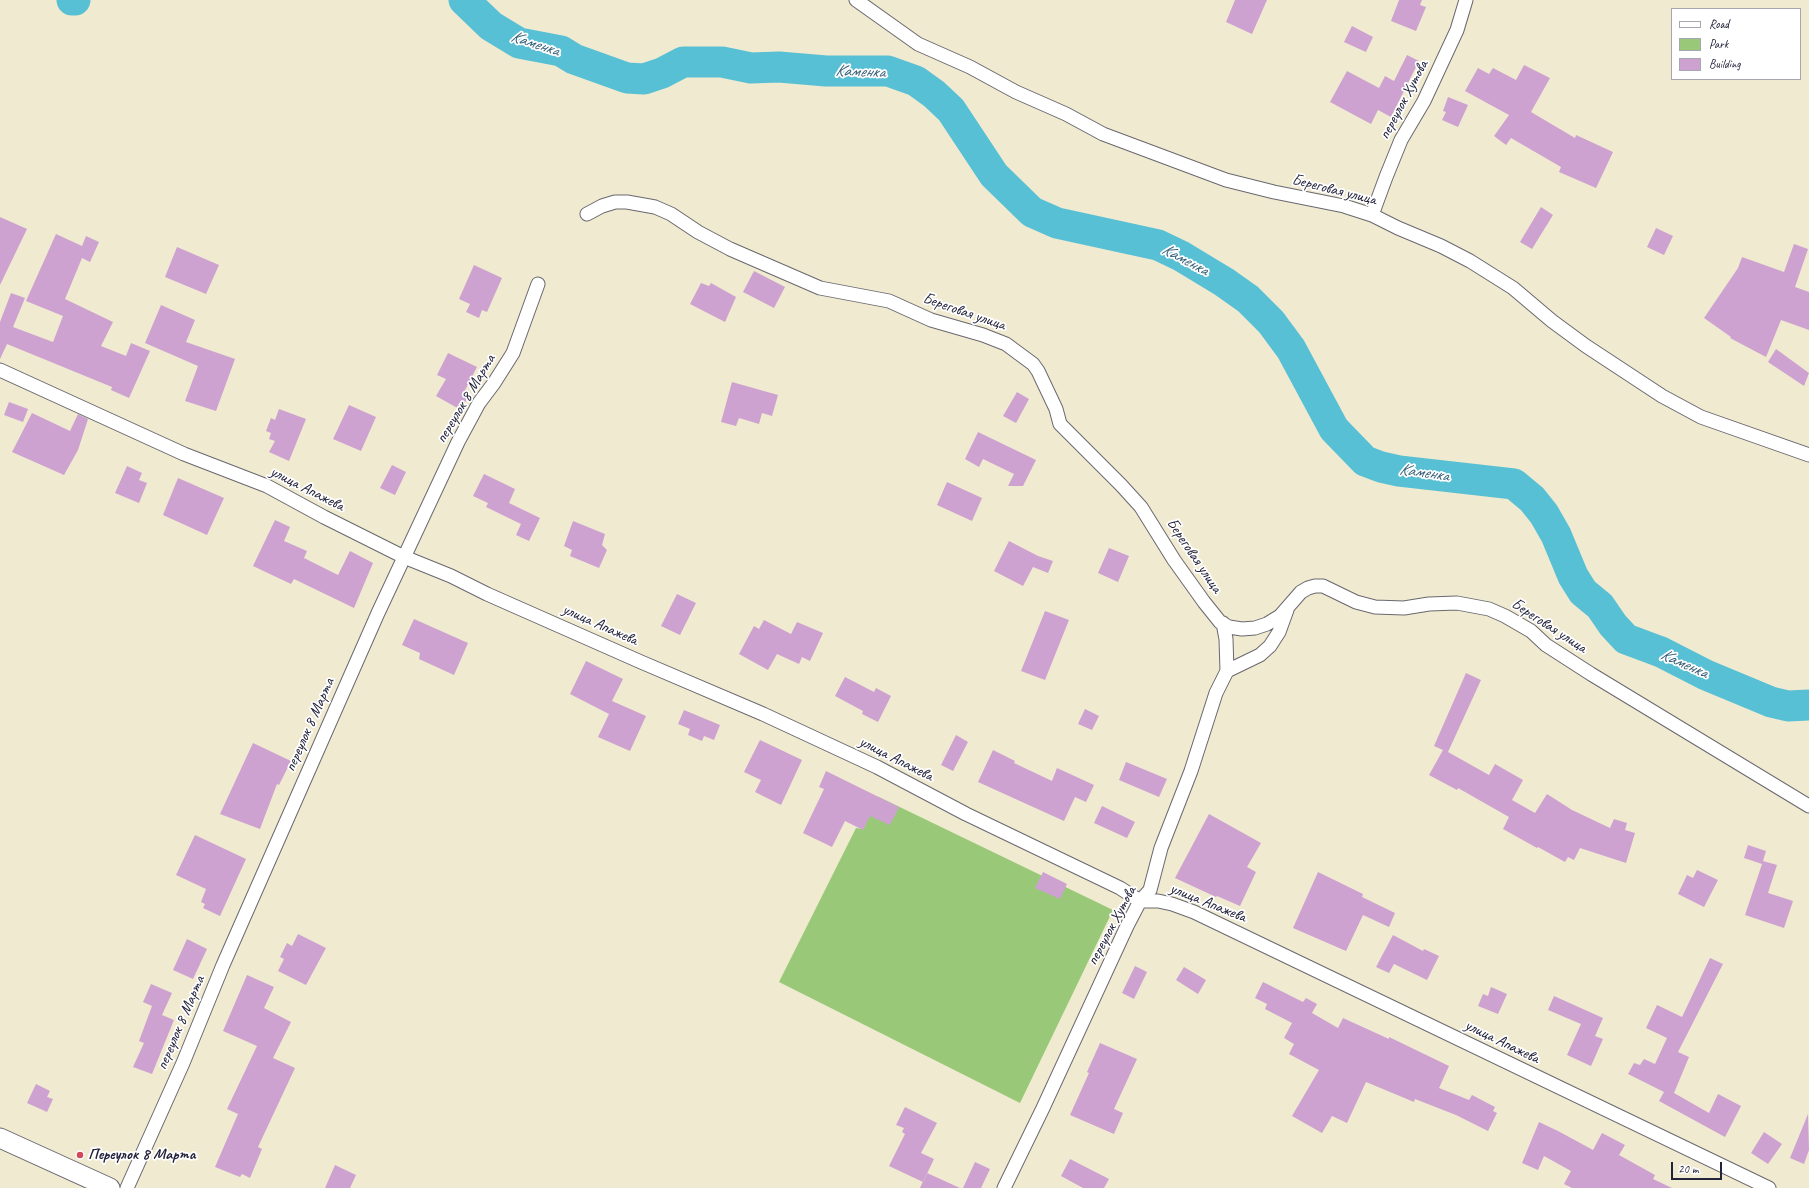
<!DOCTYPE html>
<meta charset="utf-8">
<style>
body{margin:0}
#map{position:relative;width:1809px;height:1188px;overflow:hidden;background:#f0ead0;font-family:Caveat,sans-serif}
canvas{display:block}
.legend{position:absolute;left:1671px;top:8px;width:130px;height:72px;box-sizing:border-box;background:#fff;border:1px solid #a7a7b1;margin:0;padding:5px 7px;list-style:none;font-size:12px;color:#22223b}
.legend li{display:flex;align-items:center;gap:8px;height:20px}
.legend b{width:20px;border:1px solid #a7a7b1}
.scale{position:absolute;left:1671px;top:1162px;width:51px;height:18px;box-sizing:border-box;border:2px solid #22223b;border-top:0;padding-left:5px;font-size:12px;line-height:14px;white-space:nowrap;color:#22223b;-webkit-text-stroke:3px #fff;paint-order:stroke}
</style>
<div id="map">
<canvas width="1809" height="1188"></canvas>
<ul class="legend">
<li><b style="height:5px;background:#fff"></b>Road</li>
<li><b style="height:11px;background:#99c978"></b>Park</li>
<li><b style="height:11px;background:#cda2d0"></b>Building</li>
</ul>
<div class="scale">20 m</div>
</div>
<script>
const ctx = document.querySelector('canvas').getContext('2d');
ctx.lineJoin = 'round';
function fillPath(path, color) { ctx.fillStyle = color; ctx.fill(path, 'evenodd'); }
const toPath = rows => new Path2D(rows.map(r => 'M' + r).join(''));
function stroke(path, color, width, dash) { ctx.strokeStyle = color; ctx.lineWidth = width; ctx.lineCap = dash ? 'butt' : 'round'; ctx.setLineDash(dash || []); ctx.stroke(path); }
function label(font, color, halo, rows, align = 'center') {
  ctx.font = font + ' Caveat,sans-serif'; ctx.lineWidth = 3.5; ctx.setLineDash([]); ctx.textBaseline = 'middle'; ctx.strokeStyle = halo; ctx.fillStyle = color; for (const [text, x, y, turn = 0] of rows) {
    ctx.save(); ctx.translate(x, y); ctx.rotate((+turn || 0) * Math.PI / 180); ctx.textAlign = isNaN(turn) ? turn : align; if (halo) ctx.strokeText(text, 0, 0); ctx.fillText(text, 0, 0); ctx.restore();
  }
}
fillPath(toPath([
 [879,797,1113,910,1020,1103,779,982,856,828,863,829]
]), '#99c978');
stroke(toPath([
 [72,0,75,0],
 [464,0,491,26,519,43,561,51,574,59,627,78,644,79,662,73,683,62,722,62,751,68,779,67,826,71,888,71,916,81,934,94,951,110,994,175,1032,212,1057,223,1158,245,1181,256,1224,282,1248,299,1271,322,1291,349,1334,429,1365,461,1381,467,1399,471,1514,484,1532,499,1544,514,1556,535,1573,576,1583,592,1600,606,1613,625,1626,639,1661,652,1706,675,1771,702,1788,706,1809,705]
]), '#58c0d5', 31);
fillPath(toPath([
 [1235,0,1267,0,1252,34,1226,22],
 [1399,0,1422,0,1420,5,1426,7,1416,31,1391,21],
 [1352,26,1373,37,1366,52,1344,42],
 [1407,55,1419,61,1391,117,1378,110,1371,124,1330,102,1347,71,1379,88,1385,76,1394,81],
 [1524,65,1550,78,1531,112,1575,138,1576,135,1613,152,1596,188,1559,172,1561,167,1511,138,1506,145,1494,136,1509,115,1465,91,1478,68,1489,74,1493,68,1516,80],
 [1448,97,1468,105,1458,127,1442,120,1446,112,1443,111],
 [1541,207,1553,215,1532,249,1520,242],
 [0,217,27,229,0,285],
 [1656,228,1673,236,1664,255,1647,247],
 [56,234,82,246,86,236,99,242,90,262,82,258,65,299,113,322,101,346,126,356,131,343,150,351,129,398,111,390,112,387,7,344,0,359,0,322,11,293,25,298,13,327,53,342,63,316,26,301],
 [1794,244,1808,249,1795,287,1809,292,1809,330,1781,320,1766,357,1730,338,1731,337,1704,318,1738,268,1742,257,1784,272],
 [177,247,219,265,206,294,165,277],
 [474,265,502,278,487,312,482,310,479,318,466,312,470,304,459,299],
 [754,271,785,287,774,308,743,292],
 [701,283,709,286,711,283,736,297,725,322,690,304],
 [161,305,195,320,186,342,235,359,216,411,185,401,198,366,145,343],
 [1776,349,1809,373,1804,386,1768,362],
 [448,353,477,367,463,394,468,397,461,410,436,396,446,379,437,375],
 [732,382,778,395,772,416,762,413,759,424,739,418,736,426,721,422],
 [1017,392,1029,399,1016,423,1003,416],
 [9,402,28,409,23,422,4,415],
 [349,405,376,417,361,451,333,439],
 [279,409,306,419,289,461,269,452,275,441,269,439,271,433,266,431,271,418,275,420],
 [32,413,70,431,78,414,88,419,78,450,64,475,12,452],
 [978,432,1036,460,1023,486,1008,486,1014,474,983,459,979,467,965,459],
 [392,465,406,472,395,495,380,488],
 [127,466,142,473,139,480,147,483,139,503,115,493],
 [484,474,515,489,509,503,540,518,529,541,516,535,521,524,486,507,488,503,473,496],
 [178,478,224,498,207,535,163,515],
 [947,482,982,498,972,521,937,505],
 [275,520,290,527,284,541,307,551,304,558,338,575,350,551,373,563,354,608,294,579,291,584,253,566],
 [573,521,605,534,602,545,607,550,599,568,570,556,572,550,564,546],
 [1009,541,1038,556,1053,561,1048,573,1033,567,1023,586,994,571],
 [1109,548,1129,556,1118,582,1098,573],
 [677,594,696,603,680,635,661,626],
 [1045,611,1069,620,1045,680,1021,671],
 [414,619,468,643,454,675,419,659,420,653,402,645],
 [764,620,791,634,797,622,823,633,810,661,802,657,799,664,777,654,768,670,739,654,754,626,759,629],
 [586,661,623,679,612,701,646,716,630,751,598,737,609,714,570,694],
 [1466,673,1481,680,1448,752,1489,775,1495,764,1523,780,1512,800,1535,813,1547,794,1572,810,1610,828,1614,819,1627,823,1625,830,1635,833,1626,863,1580,848,1574,860,1568,857,1565,862,1538,847,1537,848,1503,829,1509,817,1458,788,1457,790,1429,775,1443,750,1434,746],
 [845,677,874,692,876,688,891,696,878,722,862,714,863,711,835,696],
 [1085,709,1099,716,1092,730,1078,724],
 [684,710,720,725,714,740,704,736,702,741,688,735,690,729,678,724],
 [956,735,968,742,953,771,941,765],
 [760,740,802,760,781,805,755,792,761,780,744,772],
 [253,743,291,761,279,785,277,784,260,829,220,814],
 [993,750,1015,761,1014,763,1052,781,1057,768,1094,785,1086,802,1075,797,1064,821,978,782],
 [1126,762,1167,779,1159,797,1119,780],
 [826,771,899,807,890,825,870,816,863,830,845,821,832,847,803,833,824,789,819,787],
 [1102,806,1135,822,1127,838,1094,823],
 [1209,814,1261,843,1247,867,1256,872,1240,906,1217,896,1216,897,1175,878],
 [195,835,246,859,220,916,203,908,205,904,201,902,206,889,176,875],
 [1748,845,1766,851,1763,861,1777,865,1768,893,1793,901,1784,928,1745,915,1762,864,1744,858],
 [1697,870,1718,880,1704,907,1678,894,1687,875,1693,878],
 [1043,872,1067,884,1060,899,1035,888],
 [1318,872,1363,894,1362,897,1395,913,1389,927,1363,915,1346,951,1293,928],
 [298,934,326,948,306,985,278,971,284,959,280,957,287,943,292,946],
 [1393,935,1423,951,1424,949,1439,956,1427,980,1394,964,1389,973,1376,967],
 [187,939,207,949,193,979,173,970],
 [1710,958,1723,964,1678,1052,1689,1057,1674,1093,1709,1113,1718,1094,1741,1106,1725,1137,1659,1101,1664,1092,1628,1074,1634,1063,1640,1065,1644,1059,1655,1064,1667,1038,1646,1028,1657,1005,1682,1017],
 [1135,966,1147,972,1134,999,1122,993],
 [1184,967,1206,980,1198,994,1176,980],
 [247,975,274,987,264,1008,291,1022,273,1058,295,1068,258,1147,262,1149,250,1178,242,1174,240,1177,215,1167,238,1114,227,1109,257,1046,223,1031],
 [1263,982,1303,1002,1306,998,1317,1004,1312,1013,1338,1028,1343,1018,1389,1039,1389,1037,1449,1066,1439,1088,1469,1100,1472,1095,1495,1107,1493,1111,1497,1113,1488,1131,1456,1115,1415,1099,1414,1102,1366,1082,1347,1123,1332,1116,1322,1133,1292,1116,1319,1070,1289,1054,1294,1044,1284,1038,1292,1023,1265,1009,1267,1004,1255,998],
 [151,984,172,993,162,1015,174,1020,152,1074,133,1067,144,1043,139,1041,152,1006,143,1002],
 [1491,987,1507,994,1498,1014,1478,1006,1483,994,1488,996],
 [1554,996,1603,1018,1595,1036,1603,1039,1591,1066,1567,1055,1581,1024,1548,1010],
 [1100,1043,1137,1059,1114,1109,1123,1113,1114,1134,1070,1115,1089,1073,1087,1072],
 [36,1084,50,1091,47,1097,53,1099,47,1112,27,1103],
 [905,1107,937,1123,921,1153,934,1159,923,1182,889,1166,905,1134,902,1132,904,1128,896,1125],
 [1808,1114,1809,1150,1804,1164,1790,1158],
 [1539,1122,1558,1131,1593,1150,1602,1133,1625,1145,1619,1155,1655,1175,1653,1179,1672,1188,1572,1188,1564,1184,1571,1171,1544,1156,1538,1170,1522,1163],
 [1764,1132,1782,1144,1768,1164,1751,1153],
 [1070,1159,1109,1179,1104,1188,1083,1188,1061,1176],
 [975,1162,990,1169,981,1188,963,1188],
 [335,1165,356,1175,350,1188,325,1188],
 [927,1173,960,1188,920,1188]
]), '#cda2d0');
const street = toPath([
 [856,0,918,44,970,67,1016,92,1066,114,1103,134,1226,180,1274,192,1344,206,1372,215,1398,228,1441,246,1470,261,1513,288,1552,321,1586,346,1662,396,1701,417,1809,455],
 [587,214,602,206,615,202,627,202,655,207,671,214,698,232,730,249,820,288,889,301,931,320,983,335,1006,344,1033,364,1038,371,1056,409,1060,424,1121,485,1141,507,1174,560,1204,602,1220,622,1229,627,1242,629,1255,628,1267,624,1280,616,1301,592,1308,588,1315,586,1323,586,1356,602,1375,607,1404,608,1429,604,1457,603,1489,609,1505,616,1531,631,1546,645,1591,674,1809,806],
 [1372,215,1386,177,1401,140,1424,101,1457,30,1466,0],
 [0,370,184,454,267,486,324,517,404,557,451,576,487,594,641,662,763,714,877,767,966,814,1120,888,1140,901,1158,901,1172,904,1194,912,1769,1188],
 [1223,623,1226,639,1227,671,1260,655,1270,646,1279,632,1287,610],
 [127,1188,183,1063,223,965,378,613,458,442,479,403,494,383,513,353,538,284],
 [1004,1188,1043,1108,1127,926,1140,901,1150,890,1161,848,1191,771,1216,693,1227,671]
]);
const secondary = toPath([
 [0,1138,110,1188]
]);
stroke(street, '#6a686f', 15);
stroke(secondary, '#6a686f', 21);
stroke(street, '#fff', 13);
stroke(secondary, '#fff', 19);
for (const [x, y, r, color] of [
 [80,1155,4,"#d1495b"]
]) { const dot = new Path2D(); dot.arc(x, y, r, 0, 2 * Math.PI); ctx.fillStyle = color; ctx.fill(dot); stroke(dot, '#fff', 1.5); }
label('16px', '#22223b', '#fff', [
 ["переулок Хутова",1404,100,-62],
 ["Береговая улица",1334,190,14],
 ["Береговая улица",964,312,19],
 ["переулок 8 Марта",466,399,-59],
 ["улица Апажева",307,489,27],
 ["Береговая улица",1194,556,56],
 ["улица Апажева",600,625,24],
 ["Береговая улица",1549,626,33],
 ["переулок 8 Марта",310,725,-66],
 ["улица Апажева",896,759,27],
 ["улица Апажева",1208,903,22],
 ["переулок Хутова",1112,926,-62],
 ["переулок 8 Марта",181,1023,-67],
 ["улица Апажева",1502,1042,26]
]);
label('bold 16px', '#22223b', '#fff', [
 ["Переулок 8 Марта",88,1155]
], 'left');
label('italic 17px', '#386179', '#fff', [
 ["Каменка",535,44,18],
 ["Каменка",860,72,2],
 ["Каменка",1185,260,28],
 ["Каменка",1424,473,8],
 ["Каменка",1684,664,24]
]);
</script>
